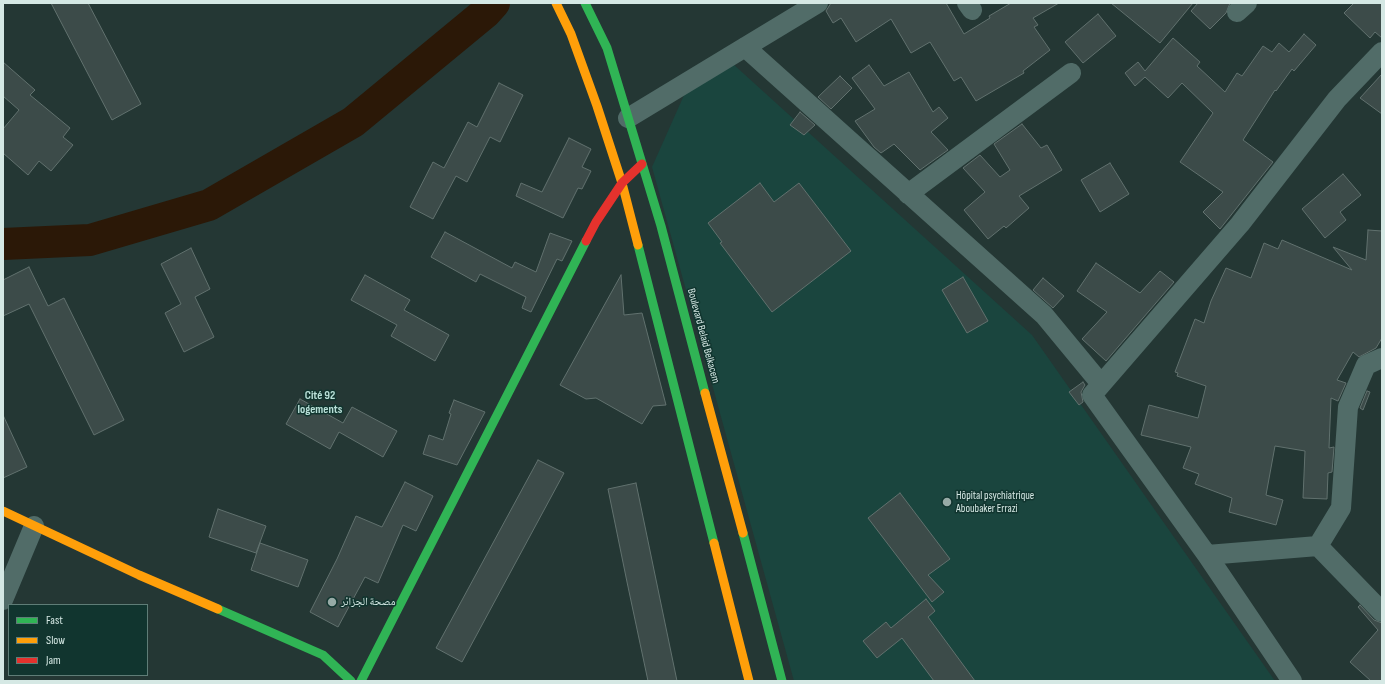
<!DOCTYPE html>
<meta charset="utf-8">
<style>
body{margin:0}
#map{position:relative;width:1385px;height:684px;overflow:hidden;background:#243734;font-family:"Sofia Sans Condensed",sans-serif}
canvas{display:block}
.frame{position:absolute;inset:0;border:4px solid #d5e8e4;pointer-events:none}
.legend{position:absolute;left:8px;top:604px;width:140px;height:72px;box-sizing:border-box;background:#11352f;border:1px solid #5f7d77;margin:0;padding:5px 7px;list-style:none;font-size:12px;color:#d5e8e4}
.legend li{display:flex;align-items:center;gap:8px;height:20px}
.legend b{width:20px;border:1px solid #5f7d77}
</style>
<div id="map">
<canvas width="1385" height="684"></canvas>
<div class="frame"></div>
<ul class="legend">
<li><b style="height:5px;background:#30b455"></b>Fast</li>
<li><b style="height:5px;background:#ff9f0a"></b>Slow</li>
<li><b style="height:5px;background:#e5322d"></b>Jam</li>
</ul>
</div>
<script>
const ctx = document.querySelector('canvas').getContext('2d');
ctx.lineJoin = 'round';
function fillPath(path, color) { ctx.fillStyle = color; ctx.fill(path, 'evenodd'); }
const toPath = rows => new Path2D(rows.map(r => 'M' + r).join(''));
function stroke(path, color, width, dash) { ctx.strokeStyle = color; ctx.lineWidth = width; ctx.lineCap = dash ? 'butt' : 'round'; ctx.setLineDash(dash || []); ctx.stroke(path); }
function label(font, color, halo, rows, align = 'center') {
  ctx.font = font + ' "Sofia Sans Condensed","Noto Naskh Arabic",sans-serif'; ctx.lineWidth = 3; ctx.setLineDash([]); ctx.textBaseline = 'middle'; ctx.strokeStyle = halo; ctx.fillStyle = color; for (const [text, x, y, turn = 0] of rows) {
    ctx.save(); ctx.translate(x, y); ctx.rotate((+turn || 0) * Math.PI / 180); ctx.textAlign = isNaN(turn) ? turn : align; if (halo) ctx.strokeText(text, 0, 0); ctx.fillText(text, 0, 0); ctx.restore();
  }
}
fillPath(toPath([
 [733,64,1032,335,1275,681,794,681,652,167,685,93]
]), '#1a453e');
stroke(toPath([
 [3,244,90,240,209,205,353,122,485,13,494,3]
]), '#2b1807', 32);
const building = toPath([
 [51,3,88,3,141,104,112,120,51,3],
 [831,3,946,3,964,34,990,18,989,16,1011,3,1059,3,1033,18,1038,25,1034,27,1050,50,1023,71,1024,73,976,101,961,77,954,81,930,42,911,53,891,19,856,42,841,18,833,23,826,11,831,3],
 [1111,3,1193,3,1160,43,1111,3],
 [1198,3,1230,3,1226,13,1210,29,1191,11,1198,3],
 [1354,3,1382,3,1382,38,1375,32,1370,38,1344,13,1354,3],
 [1098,14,1116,36,1083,63,1065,42,1098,14],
 [1304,34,1316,45,1294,71,1292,69,1276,91,1275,90,1243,140,1273,162,1220,229,1203,212,1223,192,1180,162,1213,113,1182,83,1168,98,1145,77,1135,86,1125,73,1138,62,1145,71,1173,38,1200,62,1197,66,1225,92,1237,73,1242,76,1263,46,1272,52,1279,43,1289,52,1304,34],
 [3,62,35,90,30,95,70,128,63,137,73,145,51,171,39,161,28,175,3,153,3,129,19,110,3,96,3,62],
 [869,65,884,86,909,72,933,112,939,107,948,118,931,132,948,150,920,170,894,144,881,153,874,147,855,121,875,109,852,78,869,65],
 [1382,74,1382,114,1360,98,1382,74],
 [840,76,852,88,831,109,818,97,840,76],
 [499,83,523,95,500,142,490,137,467,182,456,176,433,219,410,207,433,162,444,168,468,122,477,127,499,83],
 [800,112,815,125,804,135,790,125,800,112],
 [1022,124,1041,148,1047,145,1062,170,1019,196,1029,208,1006,228,1004,226,988,239,964,210,985,192,963,168,980,155,1000,177,1010,170,994,144,1022,124],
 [569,138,591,149,582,167,591,171,582,189,578,188,563,218,516,196,521,183,542,192,569,138],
 [1110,163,1129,194,1100,212,1081,180,1110,163],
 [1343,174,1361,195,1340,212,1346,220,1325,238,1302,209,1343,174],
 [760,183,774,202,799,183,851,251,772,312,720,243,722,242,708,223,760,183],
 [1368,230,1382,231,1382,338,1376,348,1359,357,1353,352,1337,380,1346,383,1338,401,1331,398,1329,448,1334,447,1332,472,1328,473,1327,499,1303,498,1305,451,1275,446,1266,495,1283,500,1276,525,1229,512,1232,498,1195,484,1199,474,1183,468,1191,447,1141,435,1149,405,1198,418,1206,386,1177,376,1178,373,1175,372,1195,319,1204,323,1211,301,1226,268,1251,278,1264,243,1278,249,1282,240,1352,270,1333,247,1366,260,1368,230],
 [445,232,512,268,515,262,536,272,550,233,572,241,562,261,557,259,531,312,522,308,526,297,480,274,476,282,431,257,445,232],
 [191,248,210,289,195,297,214,337,184,352,165,313,181,304,161,264,191,248],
 [1096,263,1140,293,1160,271,1174,282,1106,361,1082,339,1107,312,1077,291,1096,263],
 [29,267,48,306,64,298,124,420,94,435,29,304,3,316,3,280,29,267],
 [365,275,410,300,404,310,449,335,435,361,391,336,397,325,351,300,365,275],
 [621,275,624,315,642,313,666,405,653,406,642,424,596,398,586,399,560,385,621,275],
 [963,277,988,321,967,333,942,290,963,277],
 [1043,278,1064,296,1053,308,1033,290,1043,278],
 [1083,382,1085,385,1081,392,1083,402,1079,405,1069,392,1083,382],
 [1367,391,1370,392,1363,410,1360,408,1367,391],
 [300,399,343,423,352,407,397,431,383,457,339,432,330,449,286,424,300,399],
 [454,400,485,412,457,465,423,454,429,435,443,440,451,414,449,413,454,400],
 [3,415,27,467,3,478,3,415],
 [538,460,564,473,462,662,436,648,538,460],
 [405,482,433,496,416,531,403,525,378,583,365,577,338,627,310,612,337,559,356,516,382,527,405,482],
 [636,483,660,599,677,681,648,681,627,582,608,489,636,483],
 [900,493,950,559,928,575,944,592,932,602,868,518,900,493],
 [218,509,266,526,256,553,209,537,218,509],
 [260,543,308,560,298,587,251,570,260,543],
 [926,599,935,611,928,617,975,681,934,681,902,638,877,658,863,641,886,622,891,628,926,599],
 [1360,605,1374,620,1382,623,1382,681,1371,681,1350,662,1378,630,1358,607,1360,605]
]);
fillPath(building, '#3c4b49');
stroke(building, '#61716e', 1);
stroke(toPath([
 [967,3,972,10],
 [1237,12,1247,3],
 [745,47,1044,315,1101,384],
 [628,118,818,3],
 [908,194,1071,73],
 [1318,546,1341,508,1348,407,1366,365,1382,358],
 [1207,555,1092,395,1240,224,1337,99,1382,52],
 [3,600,34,526],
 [1292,681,1207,555,1318,546,1382,612]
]), '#516c68', 20);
stroke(toPath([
 [585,3,607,48,661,226,705,393],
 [638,245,714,543],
 [743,533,782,681],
 [218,609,323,655,351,681],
 [361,681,586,241]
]), '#30b455', 9);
stroke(toPath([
 [556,3,571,34,597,106,622,183,638,245],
 [705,393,743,533],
 [3,511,139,575,218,609],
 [714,543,749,681]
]), '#ff9f0a', 9);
stroke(toPath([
 [586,241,596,222,622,183,642,164]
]), '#e5322d', 9);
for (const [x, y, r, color] of [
 [947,502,5,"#97aaa6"],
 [332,602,5,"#97aaa6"]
]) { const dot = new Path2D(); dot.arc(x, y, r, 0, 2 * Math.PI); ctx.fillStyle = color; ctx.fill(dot); stroke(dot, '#11352f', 1.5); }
label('11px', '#d5e8e4', '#11352f', [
 ["Boulevard Belaid Belkacem",703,336,75]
]);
label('11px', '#d5e8e4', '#11352f', [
 ["Hôpital psychiatrique",956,496],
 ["Aboubaker Errazi",956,509],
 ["مصحة الجزائر",341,602]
], 'left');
label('bold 12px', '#b9e0d8', '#11352f', [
 ["Cité 92",320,396],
 ["logements",320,410]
]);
</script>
